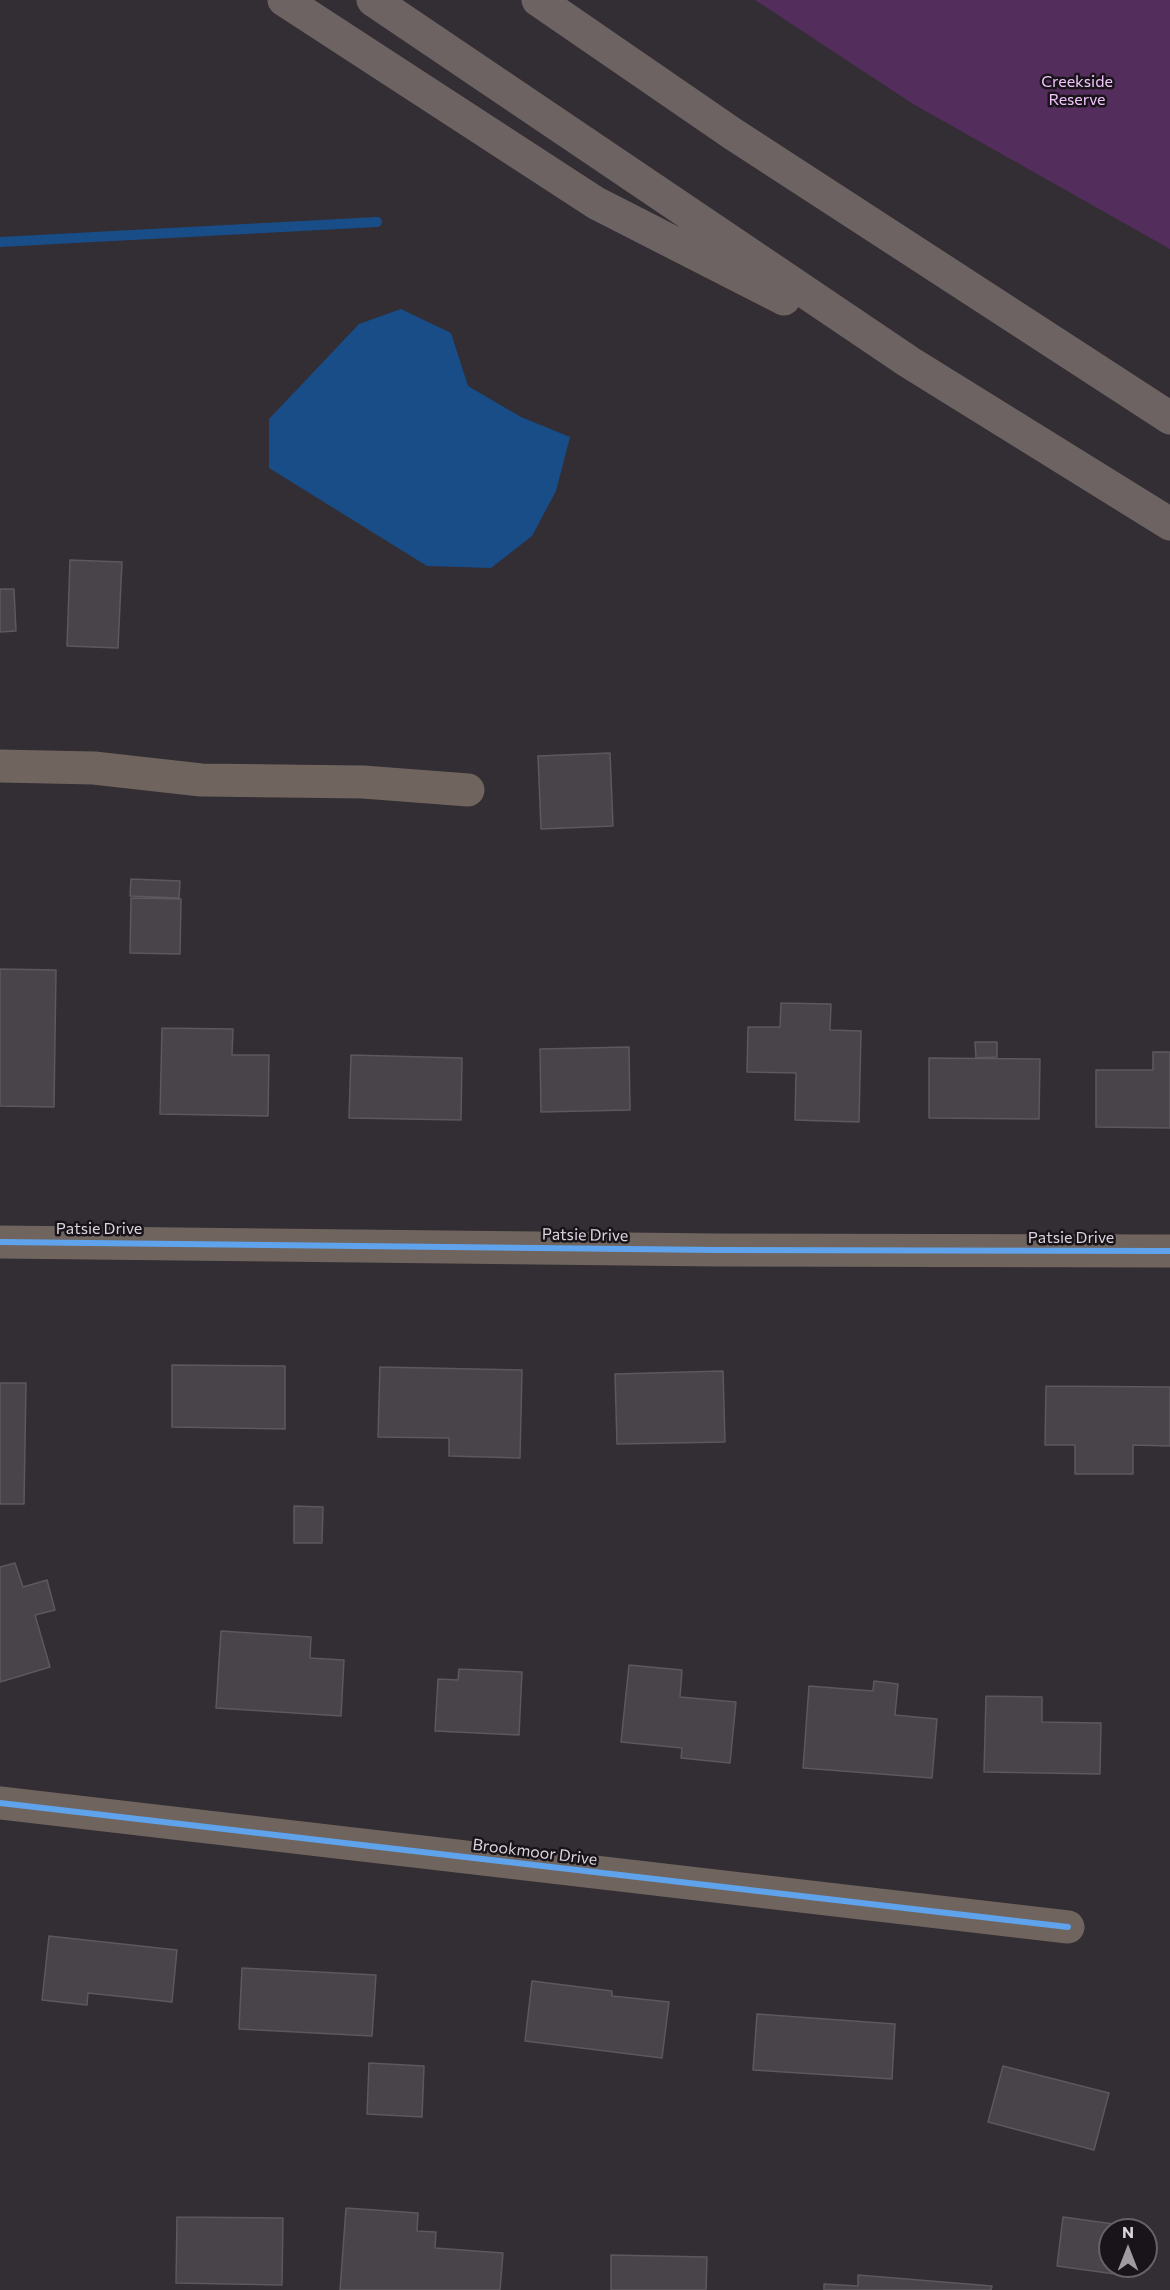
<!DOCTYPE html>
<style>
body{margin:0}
#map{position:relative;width:1170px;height:2290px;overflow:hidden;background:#332d34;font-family:Commissioner,sans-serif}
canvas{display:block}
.north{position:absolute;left:1098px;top:2218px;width:60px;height:60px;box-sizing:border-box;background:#19141a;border:2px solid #676168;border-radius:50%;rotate:0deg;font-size:16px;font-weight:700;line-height:24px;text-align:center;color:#dbd4dc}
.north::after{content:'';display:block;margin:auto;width:21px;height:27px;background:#a09aa1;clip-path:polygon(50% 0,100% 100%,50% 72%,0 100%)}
</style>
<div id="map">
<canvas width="1170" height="2290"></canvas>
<div class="north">N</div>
</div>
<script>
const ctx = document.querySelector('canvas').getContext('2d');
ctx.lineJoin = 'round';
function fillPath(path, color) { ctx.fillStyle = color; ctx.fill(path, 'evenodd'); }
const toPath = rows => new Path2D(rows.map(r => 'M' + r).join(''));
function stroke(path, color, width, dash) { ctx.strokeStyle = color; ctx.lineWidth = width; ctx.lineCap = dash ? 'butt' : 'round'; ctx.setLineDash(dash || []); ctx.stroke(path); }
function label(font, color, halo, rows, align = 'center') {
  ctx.font = font + ' Commissioner,sans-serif'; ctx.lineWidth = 5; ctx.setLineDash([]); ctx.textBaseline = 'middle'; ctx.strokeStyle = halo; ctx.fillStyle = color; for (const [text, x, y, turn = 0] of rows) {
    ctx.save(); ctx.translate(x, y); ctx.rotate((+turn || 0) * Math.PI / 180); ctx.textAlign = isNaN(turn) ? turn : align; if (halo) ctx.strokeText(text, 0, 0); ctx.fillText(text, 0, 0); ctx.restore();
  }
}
fillPath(toPath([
 [755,0,1170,0,1170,249,913,104]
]), '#532d5b');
fillPath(toPath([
 [401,309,451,333,468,386,521,417,570,437,556,491,532,536,491,568,427,566,269,468,269,419,359,324]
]), '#184d87');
stroke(toPath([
 [0,242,377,222]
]), '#184d87', 10);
const building = toPath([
 [70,560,122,562,118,648,67,646,70,560],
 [0,589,14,589,16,631,0,632,0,589],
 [610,753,613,826,541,829,538,756,610,753],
 [131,879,180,881,179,898,130,896,131,879],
 [131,898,181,899,180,954,130,953,131,898],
 [0,969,56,970,54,1107,0,1106,0,969],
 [781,1003,831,1004,830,1030,861,1031,859,1122,795,1120,796,1073,747,1072,748,1027,780,1027,781,1003],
 [162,1028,233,1029,232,1055,269,1055,268,1116,160,1114,162,1028],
 [975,1042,997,1042,997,1057,976,1058,975,1042],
 [629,1047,630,1110,541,1112,540,1049,629,1047],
 [1153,1052,1170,1052,1170,1128,1096,1127,1096,1070,1153,1070,1153,1052],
 [351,1055,462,1058,461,1120,349,1118,351,1055],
 [929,1058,1040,1059,1039,1119,929,1118,929,1058],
 [172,1365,285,1366,285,1429,172,1427,172,1365],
 [380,1367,522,1370,520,1458,449,1456,449,1438,378,1437,380,1367],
 [723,1371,725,1442,617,1444,615,1374,723,1371],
 [0,1383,26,1383,24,1504,0,1504,0,1383],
 [1046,1386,1170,1387,1170,1446,1133,1445,1133,1474,1075,1474,1075,1445,1045,1445,1046,1386],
 [294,1506,323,1507,322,1543,294,1543,294,1506],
 [15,1563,23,1587,47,1580,55,1610,35,1615,50,1667,0,1682,0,1567,15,1563],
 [221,1631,311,1637,310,1658,344,1660,341,1716,216,1708,221,1631],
 [629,1665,682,1670,680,1697,736,1702,730,1763,681,1758,682,1748,621,1742,629,1665],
 [459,1669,522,1672,519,1735,435,1731,438,1679,458,1680,459,1669],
 [874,1681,898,1684,895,1715,937,1719,932,1778,803,1768,809,1686,873,1691,874,1681],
 [986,1696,1042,1697,1042,1722,1101,1723,1100,1774,984,1772,986,1696],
 [49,1936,177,1950,172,2002,88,1993,87,2005,42,2000,49,1936],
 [242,1968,376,1975,372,2036,239,2029,242,1968],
 [532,1981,612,1991,612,1996,669,2002,662,2058,525,2041,532,1981],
 [757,2014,895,2024,892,2079,753,2070,757,2014],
 [369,2063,424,2066,422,2117,367,2114,369,2063],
 [1003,2066,1109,2093,1094,2150,988,2122,1003,2066],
 [346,2208,418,2213,417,2231,436,2232,435,2248,503,2253,500,2290,340,2290,346,2208],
 [177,2217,283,2218,282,2285,176,2283,177,2217],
 [1063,2217,1135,2227,1135,2230,1110,2230,1110,2266,1130,2266,1129,2276,1057,2266,1063,2217],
 [611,2255,707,2257,706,2290,611,2290,611,2255],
 [858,2275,992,2286,991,2290,824,2290,824,2284,858,2286,858,2275]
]);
fillPath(building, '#484449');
stroke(building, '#5d585e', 1.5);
stroke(toPath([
 [0,766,94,768,201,780,363,782,468,790],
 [0,1242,716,1250,1170,1251],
 [0,1803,1068,1927]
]), '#6f655e', 33);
stroke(toPath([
 [284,0,596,203,784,299],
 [373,0,909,362,1170,524],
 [538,0,733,134,1170,418]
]), '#6d6362', 33);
stroke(toPath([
 [0,1242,716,1250,1170,1251],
 [0,1803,1068,1927]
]), '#60a3ed', 6);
label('16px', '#f1c4fb', '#19141a', [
 ["Creekside",1077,82],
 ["Reserve",1077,100]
]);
label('16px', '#dbd4dc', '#19141a', [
 ["Patsie Drive",99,1229],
 ["Patsie Drive",585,1235,1],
 ["Patsie Drive",1071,1238],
 ["Brookmoor Drive",535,1852,7]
]);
</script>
